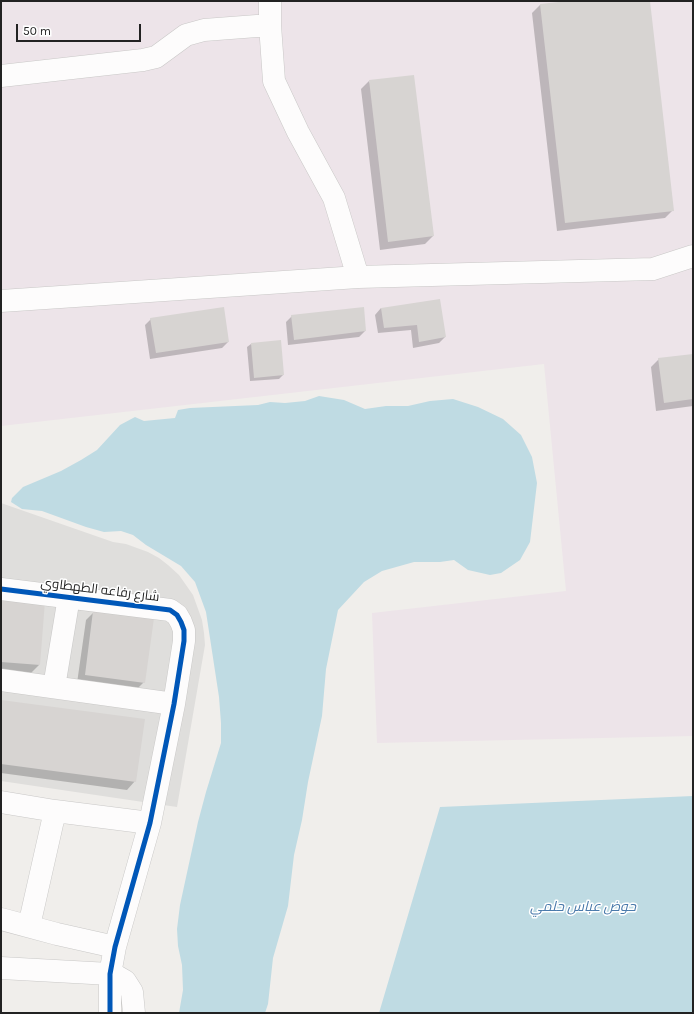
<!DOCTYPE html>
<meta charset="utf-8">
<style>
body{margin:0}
#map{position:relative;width:694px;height:1014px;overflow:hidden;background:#f0eeeb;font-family:Karla,sans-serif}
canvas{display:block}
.frame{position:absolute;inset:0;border:2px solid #222;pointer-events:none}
.scale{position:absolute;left:16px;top:24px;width:125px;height:18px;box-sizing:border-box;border:2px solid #222;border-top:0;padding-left:5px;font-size:12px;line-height:14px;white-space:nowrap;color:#222;-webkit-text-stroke:3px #fff;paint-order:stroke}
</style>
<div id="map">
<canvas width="694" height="1014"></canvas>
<div class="frame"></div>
<div class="scale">50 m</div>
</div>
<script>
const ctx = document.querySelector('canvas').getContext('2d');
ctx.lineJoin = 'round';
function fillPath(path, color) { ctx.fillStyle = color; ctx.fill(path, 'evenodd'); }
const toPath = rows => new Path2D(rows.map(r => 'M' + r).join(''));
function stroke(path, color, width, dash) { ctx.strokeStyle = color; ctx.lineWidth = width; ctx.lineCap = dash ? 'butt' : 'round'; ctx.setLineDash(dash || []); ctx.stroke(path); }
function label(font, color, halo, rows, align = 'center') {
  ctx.font = font + ' Karla,Cairo,sans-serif'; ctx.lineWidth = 3; ctx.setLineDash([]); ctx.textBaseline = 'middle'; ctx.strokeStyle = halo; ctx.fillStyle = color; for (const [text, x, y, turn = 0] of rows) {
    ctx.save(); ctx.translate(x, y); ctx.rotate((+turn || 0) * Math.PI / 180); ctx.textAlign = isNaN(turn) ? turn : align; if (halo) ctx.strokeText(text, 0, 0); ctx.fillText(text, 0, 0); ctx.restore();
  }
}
fillPath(toPath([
 [1,503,113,542,126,544,148,552,159,558,168,565,179,575,193,595,202,620,204,633,205,645,177,807,1,781]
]), '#dfdedc');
fillPath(toPath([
 [1,1,693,1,693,736,377,743,372,613,566,591,544,364,1,426]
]), '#ede4e9');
fillPath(toPath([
 [319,396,344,400,365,409,386,406,408,406,430,401,453,399,478,407,503,419,521,435,532,457,537,483,530,542,520,560,501,573,490,575,468,570,454,560,440,562,414,562,382,571,364,582,338,610,326,669,322,716,308,782,302,820,294,855,288,906,273,958,268,1004,265,1013,179,1013,183,990,182,965,178,946,177,929,180,905,198,822,206,792,221,743,221,723,219,697,206,612,195,582,181,566,146,545,133,535,121,531,104,532,86,527,42,511,22,509,11,502,12,498,23,487,61,471,81,460,97,450,120,425,135,417,144,421,175,418,178,410,190,408,258,405,270,402,285,403,305,401],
 [693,796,693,1013,379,1013,440,807]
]), '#bfdbe3');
fillPath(toPath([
 [576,1,649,1,673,210,665,218,557,231,532,13,540,5],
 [369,81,433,236,425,244,380,250,361,89],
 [381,308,445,337,439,343,413,348,411,330,378,333,375,315],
 [292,316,365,331,359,337,288,345,286,322],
 [151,319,228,342,222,348,150,359,145,325],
 [251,344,283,375,279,379,250,381,247,347],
 [693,355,693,406,656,411,651,367,659,359],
 [1,599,44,602,39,665,31,673,1,671],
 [94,612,144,682,136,690,77,683,86,620],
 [1,701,135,781,127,790,1,773]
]), '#0003');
fillPath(toPath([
 [568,1,650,1,674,211,565,223,540,4],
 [414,75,434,236,388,242,369,80],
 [440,299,446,337,419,342,417,325,384,328,381,308],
 [224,307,229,342,156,353,150,318],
 [364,307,366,331,294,340,291,315],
 [281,340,284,375,254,378,251,343],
 [693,354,693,399,664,403,658,358],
 [1,598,45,601,40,665,1,662],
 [93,611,154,618,145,683,85,675],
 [1,700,145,719,136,782,1,764]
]), '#d7d4d2');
const minor = toPath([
 [1,76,143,60,156,57,186,35,204,30,270,25],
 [358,277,653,269,693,256],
 [1,301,358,277,334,198,298,132,274,81,270,25,270,1],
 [1,589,170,610,177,615,181,622,184,630,184,641,174,704,150,823,115,947,110,974,110,1013],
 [1,680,174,704],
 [54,687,69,597],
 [1,802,55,811,150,823],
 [1,919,57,934,115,947],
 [29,926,55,811],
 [1,968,110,974,118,977,125,981,132,992,134,1013]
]);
stroke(minor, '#c9c8c7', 23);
stroke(minor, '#fdfcfc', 22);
stroke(toPath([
 [1,589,170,610,177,615,181,622,184,630,184,641,174,704,150,823,115,947,110,974,110,1013]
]), '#0057b8', 5);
label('13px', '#222', '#fff', [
 ["شارع رفاعه الطهطاوي",100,590,7]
]);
label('italic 14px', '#4a7aab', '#fff', [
 ["حوض عباس حلمي",583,907]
]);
</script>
